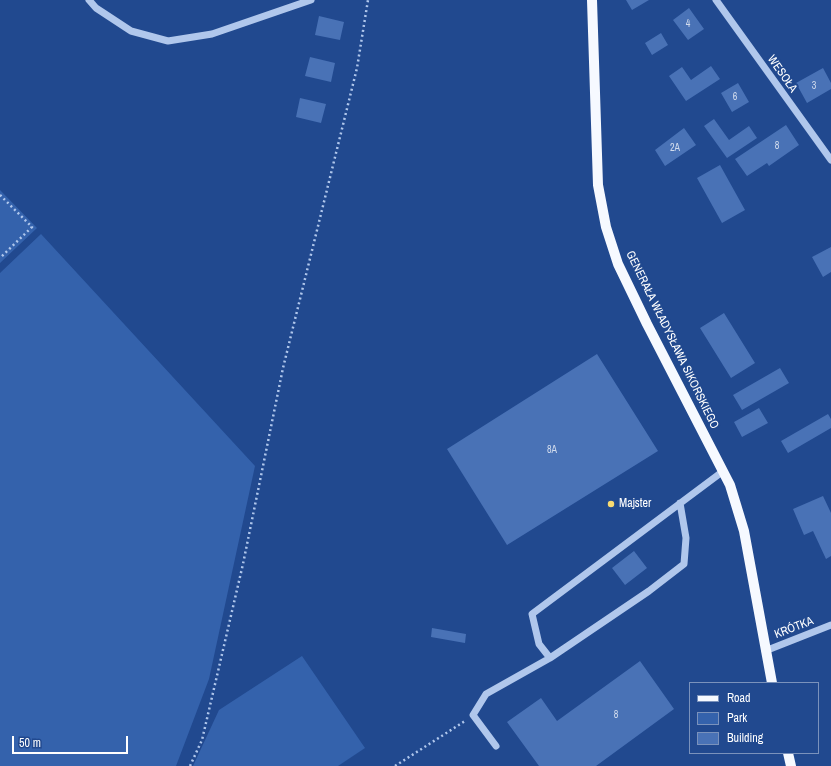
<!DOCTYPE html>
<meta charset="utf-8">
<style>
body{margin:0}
#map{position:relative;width:831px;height:766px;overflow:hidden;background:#21498f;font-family:"Archivo Narrow",sans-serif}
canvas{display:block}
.legend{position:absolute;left:689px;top:682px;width:130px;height:72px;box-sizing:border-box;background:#21498f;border:1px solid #7a92bc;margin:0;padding:5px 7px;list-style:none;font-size:12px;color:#fff}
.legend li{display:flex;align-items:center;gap:8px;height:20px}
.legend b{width:20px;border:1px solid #7a92bc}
.scale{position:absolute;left:12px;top:736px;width:116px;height:18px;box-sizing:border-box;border:2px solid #fff;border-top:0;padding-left:5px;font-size:12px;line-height:14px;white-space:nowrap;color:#fff;-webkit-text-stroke:3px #21498f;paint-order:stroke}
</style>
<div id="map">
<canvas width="831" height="766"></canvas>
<ul class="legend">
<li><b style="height:5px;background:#f6f9ff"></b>Road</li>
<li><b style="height:11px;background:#3462ac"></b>Park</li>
<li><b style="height:11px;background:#4972b6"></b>Building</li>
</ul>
<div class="scale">50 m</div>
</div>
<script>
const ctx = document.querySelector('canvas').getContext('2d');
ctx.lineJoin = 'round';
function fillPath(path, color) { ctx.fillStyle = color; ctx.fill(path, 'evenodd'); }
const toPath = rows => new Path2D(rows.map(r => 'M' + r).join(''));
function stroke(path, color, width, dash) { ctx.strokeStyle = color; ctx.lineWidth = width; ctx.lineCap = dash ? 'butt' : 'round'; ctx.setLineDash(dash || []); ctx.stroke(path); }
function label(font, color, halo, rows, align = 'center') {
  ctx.font = font + ' "Archivo Narrow",sans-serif'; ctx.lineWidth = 4; ctx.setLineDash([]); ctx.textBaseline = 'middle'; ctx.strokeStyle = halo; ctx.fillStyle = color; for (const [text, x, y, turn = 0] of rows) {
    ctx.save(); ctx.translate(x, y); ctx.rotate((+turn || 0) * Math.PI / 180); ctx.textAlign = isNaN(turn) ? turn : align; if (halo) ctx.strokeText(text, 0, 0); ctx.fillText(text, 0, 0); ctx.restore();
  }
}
fillPath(toPath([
 [0,190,37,228,0,263],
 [41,234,255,466,209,679,176,766,0,766,0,273],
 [302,656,365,748,338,766,193,766,219,710]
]), '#3462ac');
fillPath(toPath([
 [626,0,649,0,632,10],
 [689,8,704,29,688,40,673,20],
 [319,16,344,22,340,40,315,35],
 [661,33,668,45,652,55,645,43],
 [310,57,335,63,331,82,305,76],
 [711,66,720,79,686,101,669,76,682,67,691,80],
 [823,68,831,83,831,89,807,103,796,83],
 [738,83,749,102,732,112,721,93],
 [300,98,326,104,321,123,296,117],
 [714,119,729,140,749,126,757,138,727,158,704,126],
 [786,125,799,145,769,166,767,163,747,176,735,159],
 [684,128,696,145,665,166,655,150],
 [720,165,745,210,722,223,697,178],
 [831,247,831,272,823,277,812,257],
 [724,313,755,363,731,378,700,328],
 [597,354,658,451,507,545,447,449],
 [780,368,789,383,742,410,733,395],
 [759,408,768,423,742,437,734,422],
 [828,414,831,419,831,428,788,453,781,441],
 [823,496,831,513,831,556,826,559,813,531,804,535,793,509],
 [634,551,647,568,625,585,612,568],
 [432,628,466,634,465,643,431,637],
 [640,661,674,709,596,766,539,766,507,722,541,698,557,721]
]), '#4972b6');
stroke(toPath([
 [0,195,32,227,0,258],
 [190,766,202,740,243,564,283,368,357,68,368,0],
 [395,766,465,721]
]), '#b0c7ec', 2.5, [2, 3]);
stroke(toPath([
 [89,0,96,8,131,31,168,41,212,34,311,0],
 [716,0,831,160],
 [765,651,831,625],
 [550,658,649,591,684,564,686,538,680,503],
 [496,746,473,715,486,694,550,658,539,644,532,614,722,472]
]), '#b0c7ec', 7);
stroke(toPath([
 [592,0,598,185,606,227,618,264,647,324,730,485,744,531,772,683],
 [788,753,791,766]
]), '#f6f9ff', 10);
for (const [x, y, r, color] of [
 [611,504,4,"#f9db71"]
]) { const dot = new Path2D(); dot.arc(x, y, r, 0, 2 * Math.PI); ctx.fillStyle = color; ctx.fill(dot); stroke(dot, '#21498f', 1.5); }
label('10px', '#d2dced', null, [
 ["4",688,24],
 ["3",814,86],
 ["6",735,97],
 ["8",777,146],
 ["2A",675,148],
 ["8A",552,450],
 ["8",616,715]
]);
label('12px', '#fff', '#21498f', [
 ["WESOŁA",782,74,55],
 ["GENERAŁA WŁADYSŁAWA SIKORSKIEGO",672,340,64],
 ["KRÓTKA",794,628,-21]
]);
label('12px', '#fff', '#21498f', [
 ["Majster",619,504]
], 'left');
</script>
